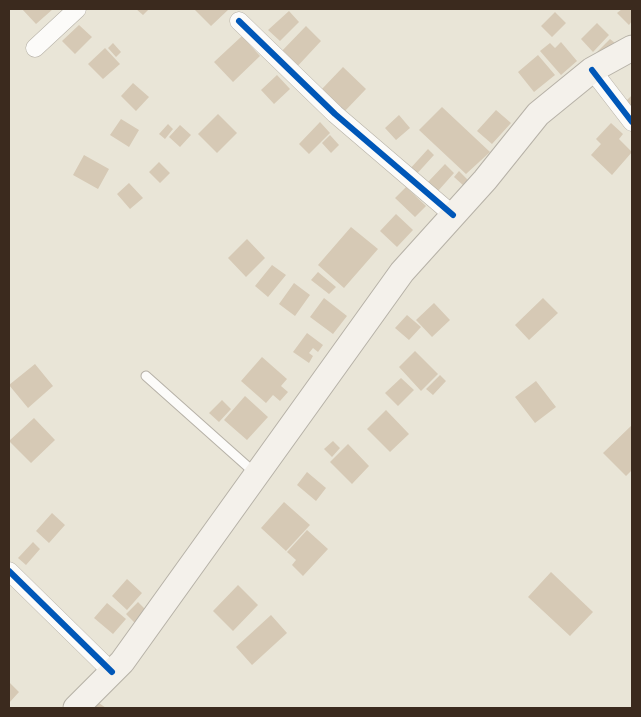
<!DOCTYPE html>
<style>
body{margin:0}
#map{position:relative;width:641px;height:717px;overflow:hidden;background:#e9e5d7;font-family:"Libre Caslon Text",serif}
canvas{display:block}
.frame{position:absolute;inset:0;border:10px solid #3b2a1e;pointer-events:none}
</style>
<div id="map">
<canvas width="641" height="717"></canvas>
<div class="frame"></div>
</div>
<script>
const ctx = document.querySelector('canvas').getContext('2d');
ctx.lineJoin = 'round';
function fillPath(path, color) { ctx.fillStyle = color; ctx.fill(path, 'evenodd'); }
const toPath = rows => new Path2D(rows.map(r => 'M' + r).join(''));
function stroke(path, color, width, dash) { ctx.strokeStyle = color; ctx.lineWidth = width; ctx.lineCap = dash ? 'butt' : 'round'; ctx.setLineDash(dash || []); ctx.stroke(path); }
fillPath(toPath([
 [22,9,53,9,36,24],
 [136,9,149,9,143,15],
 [194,9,229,9,211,26],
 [622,9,632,9,632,21,629,25,617,13],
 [289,11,299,22,280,41,268,30],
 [555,12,566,23,552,37,541,26],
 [597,23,609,35,593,52,581,39],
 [79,25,92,37,75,54,62,41],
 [306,26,321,41,294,70,279,54],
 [242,36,260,56,233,82,214,62],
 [610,39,615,43,601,56,597,52],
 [561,42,577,61,561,75,540,51,550,43,555,48],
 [113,43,121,52,116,57,108,48],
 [105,48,120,64,103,79,88,64],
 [538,55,555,75,534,92,518,72],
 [343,67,366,89,344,112,321,90],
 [277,75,290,89,274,104,261,90],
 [133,83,149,97,136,111,121,96],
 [632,95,632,109,625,102],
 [442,107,490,152,466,174,419,130],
 [496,110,511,123,492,144,477,131],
 [218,114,237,133,217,153,198,134],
 [399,115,410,128,396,140,385,128],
 [121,119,139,130,129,147,110,135],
 [320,122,330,133,309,154,299,144],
 [611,123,623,134,619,139,632,152,612,175,591,155,601,144,596,139],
 [168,124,173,129,165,139,159,134],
 [180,125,191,135,180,147,169,137],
 [330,135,339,145,331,153,322,143],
 [428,149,434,155,414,177,408,171],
 [84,155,109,169,98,189,73,175],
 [159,162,170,173,160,183,149,172],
 [445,164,454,173,438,191,428,182],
 [459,171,469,181,464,186,454,177],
 [129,183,143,198,130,209,117,194],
 [406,187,426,206,415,217,395,198],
 [396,214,413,230,397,247,380,231],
 [351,227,378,249,344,288,318,265],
 [247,239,265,258,246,277,228,258],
 [272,265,286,275,268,297,255,286],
 [318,272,336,287,329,294,311,280],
 [294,283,310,295,295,316,279,304],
 [324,298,347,316,333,334,310,317],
 [543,298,558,313,529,340,515,325],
 [434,303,450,320,432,337,416,320],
 [407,315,421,327,409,340,395,328],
 [307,333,323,345,318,352,313,348,309,353,313,356,309,363,293,352],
 [415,351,438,374,421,391,399,367],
 [262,357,287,379,281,386,288,392,280,401,273,395,266,403,241,381],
 [35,364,53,386,28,408,9,385],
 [440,375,446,381,433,395,426,389],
 [401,378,414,390,398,406,385,393],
 [536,381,556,407,535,423,515,397],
 [245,396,268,417,247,440,224,420],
 [222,400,231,409,219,422,209,413],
 [386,410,409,434,390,452,367,429],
 [34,418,55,440,31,463,9,441],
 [632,425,632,470,626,476,603,453],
 [333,441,340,448,332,457,324,449],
 [348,444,369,466,352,484,330,462],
 [307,472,326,488,316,501,297,485],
 [284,502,310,525,286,551,261,528],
 [52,513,65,525,49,543,36,531],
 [307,530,328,549,303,576,292,565,296,560,287,552],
 [33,542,40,549,26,565,18,558],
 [551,572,593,612,570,636,528,597],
 [127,579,142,593,127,610,112,596],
 [238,585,258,605,233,631,213,611],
 [138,602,151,615,139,627,126,614],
 [107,603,126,619,113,634,94,618],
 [271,615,287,633,252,665,236,647],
 [9,682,19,692,9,703],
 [99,703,106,708,93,708]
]), '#d6c9b5');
const service = toPath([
 [146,376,256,474]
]);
const minor = toPath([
 [239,21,335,114,453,215],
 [35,48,77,9],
 [592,70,632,122],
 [9,571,112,672]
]);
const secondary = toPath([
 [76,708,122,662,402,272,485,180,538,114,592,70,632,48]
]);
stroke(service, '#b6b1a7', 11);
stroke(minor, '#b6b1a7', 19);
stroke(secondary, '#b6b1a7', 27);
stroke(service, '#fcfbf9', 9);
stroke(minor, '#fcfbf9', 18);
stroke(secondary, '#f4f1eb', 25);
stroke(toPath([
 [239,21,335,114,453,215],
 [592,70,632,122],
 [9,571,112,672]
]), '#0057b8', 6);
</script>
